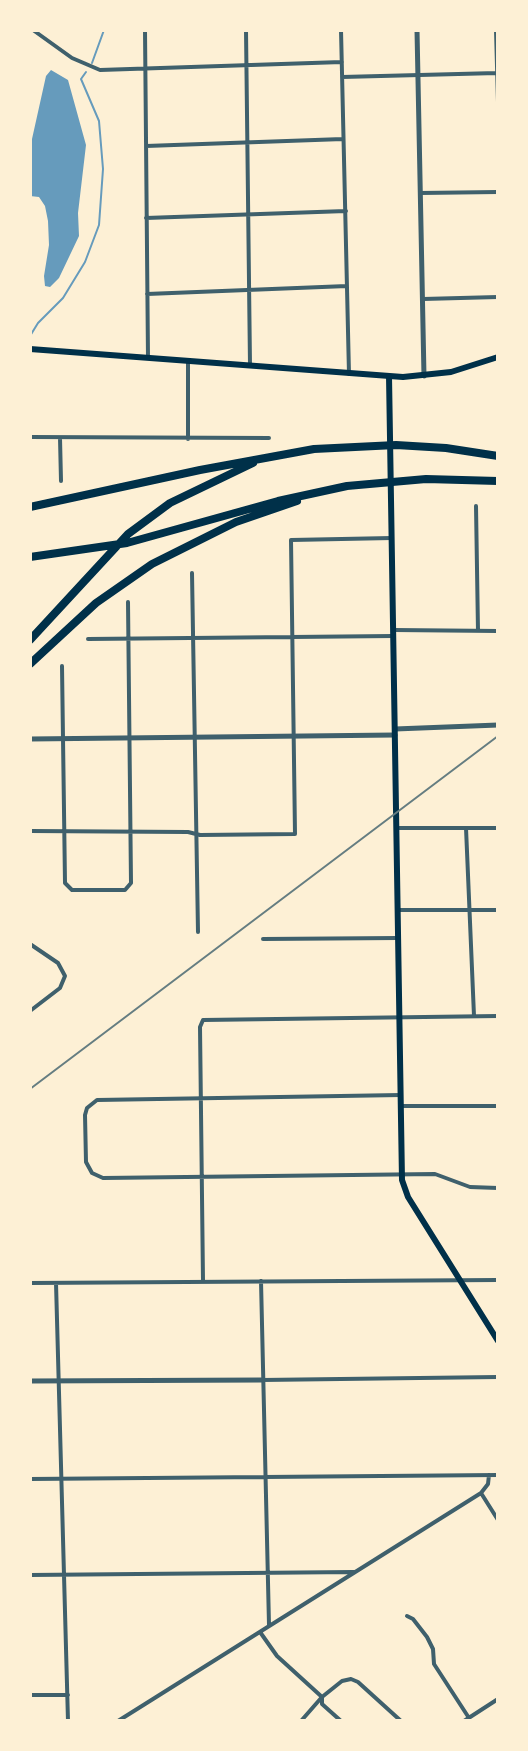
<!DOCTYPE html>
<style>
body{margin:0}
#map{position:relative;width:528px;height:1751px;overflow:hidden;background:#fdf0d5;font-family:"PT Sans Narrow",sans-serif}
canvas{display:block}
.frame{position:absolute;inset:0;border:32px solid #fdf0d5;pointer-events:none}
</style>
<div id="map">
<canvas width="528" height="1751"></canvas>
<div class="frame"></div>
</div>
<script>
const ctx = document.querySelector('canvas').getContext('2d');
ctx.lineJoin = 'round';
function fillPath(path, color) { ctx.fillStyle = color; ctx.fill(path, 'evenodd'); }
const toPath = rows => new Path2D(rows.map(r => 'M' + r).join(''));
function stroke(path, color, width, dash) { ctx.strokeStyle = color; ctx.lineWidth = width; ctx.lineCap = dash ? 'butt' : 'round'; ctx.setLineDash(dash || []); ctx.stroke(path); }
fillPath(toPath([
 [51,70,68,80,86,145,78,213,79,236,59,278,50,287,45,286,44,276,49,245,48,221,45,206,39,197,30,196,30,148,46,76]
]), '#669bbc');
stroke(toPath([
 [92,63,104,30],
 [30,336,38,323,63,298,85,262,99,225,103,169,99,121,81,79,86,72]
]), '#669bbc', 2);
stroke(toPath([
 [33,30,72,58,100,70,342,62],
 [145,30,148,358],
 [246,30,250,365],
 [341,30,349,374],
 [496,30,498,102],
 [342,77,497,73],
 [146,146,343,139],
 [420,193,498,192],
 [146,218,346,211],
 [147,294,347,286],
 [423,299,498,297],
 [30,437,269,438],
 [60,438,61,481],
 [188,439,188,361],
 [476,506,478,631],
 [192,573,198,932],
 [394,630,498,631],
 [88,639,393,636],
 [62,666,65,883,72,890,125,890,131,883,128,602],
 [398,828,498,828],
 [466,828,474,1016],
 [30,831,188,832,200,835,295,834,291,540,392,538],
 [399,910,498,910],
 [263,939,398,938],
 [30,944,58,963,65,976,60,988,30,1011],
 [401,1095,97,1100,87,1108,85,1115,86,1162,92,1173,103,1178,435,1174,470,1187,498,1188],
 [402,1106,498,1106],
 [203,1281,200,1027,203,1020,498,1016],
 [261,1281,269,1625],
 [30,1283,498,1280],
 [56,1283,68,1721],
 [262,1380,498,1377],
 [30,1479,498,1475],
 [481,1493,498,1520],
 [30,1575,354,1572],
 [407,1616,413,1619,427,1637,433,1649,434,1664,469,1718],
 [260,1632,277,1656,322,1697,322,1704,341,1721],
 [30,1695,68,1695],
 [118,1721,481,1493,488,1484,489,1475],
 [301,1721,322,1697,342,1681,351,1679,358,1682,401,1721],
 [464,1721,498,1699]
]), '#3f606c', 4);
stroke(toPath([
 [417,30,424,376],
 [395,729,498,725],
 [30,739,395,735],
 [30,1381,262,1380]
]), '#3f606c', 5);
stroke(toPath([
 [30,349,403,377,451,372,498,357],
 [389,376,402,1180,408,1197,498,1341]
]), '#003049', 6);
stroke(toPath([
 [30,507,200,470,314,449,396,445,446,448,498,456],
 [30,557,127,543,278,501,347,486,426,479,498,481],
 [30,640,128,534,170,503,253,463],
 [30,664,96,603,152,564,236,522,297,501]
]), '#003049', 8);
stroke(toPath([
 [30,1089,498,736]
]), '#657d81', 2);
</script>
